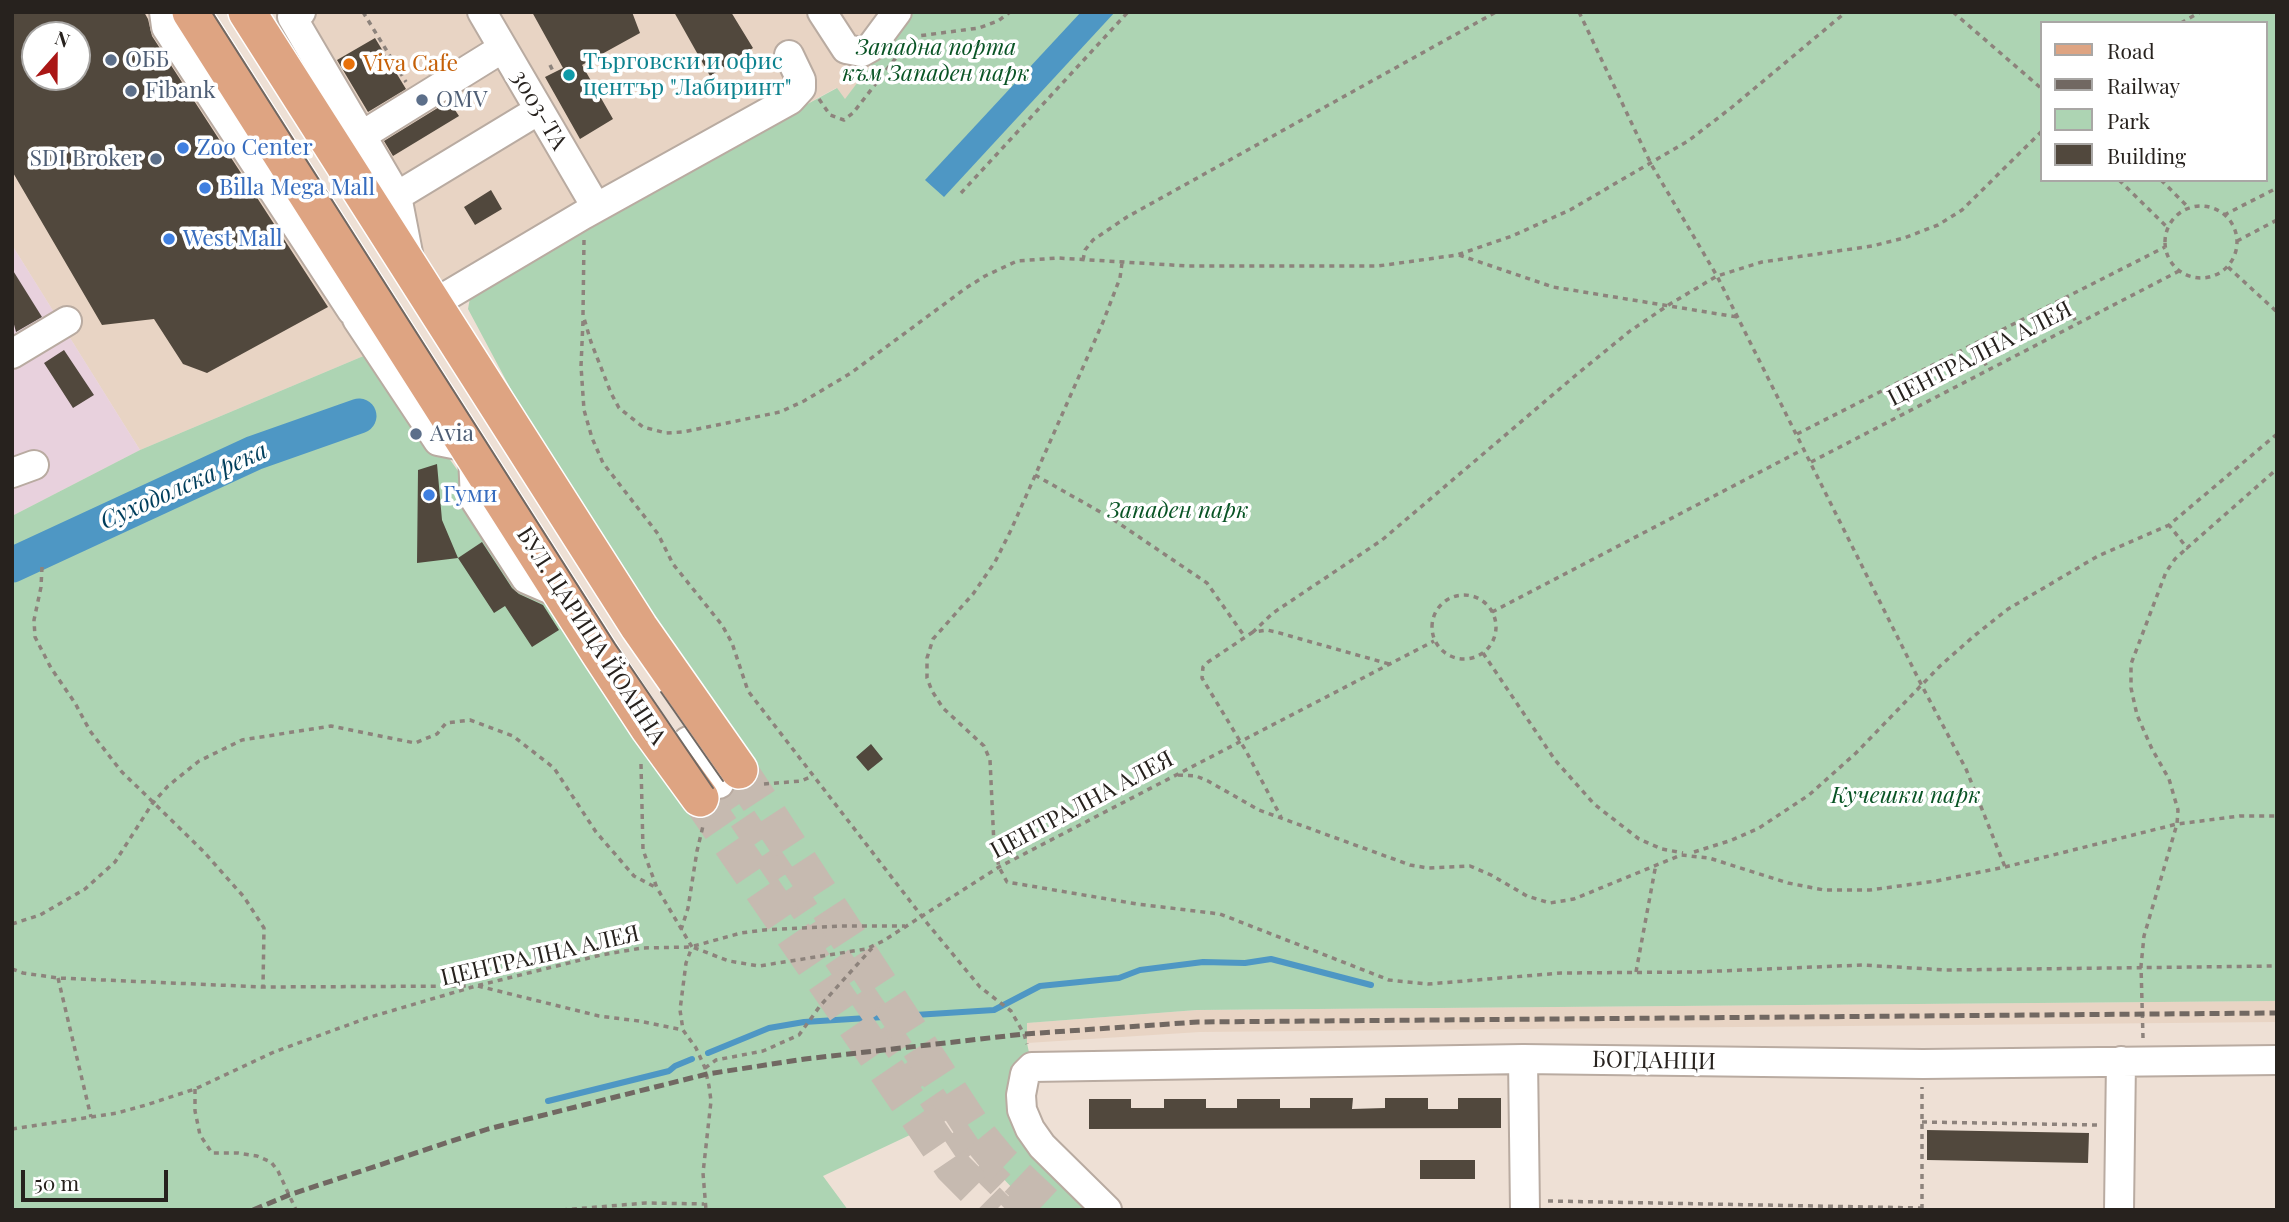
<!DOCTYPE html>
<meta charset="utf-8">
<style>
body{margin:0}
#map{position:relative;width:2289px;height:1222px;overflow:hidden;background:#eee0d5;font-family:"Playfair Display",serif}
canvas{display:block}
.frame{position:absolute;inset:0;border:14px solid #27221e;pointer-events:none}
.legend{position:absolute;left:2040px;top:21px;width:228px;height:161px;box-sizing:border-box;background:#fff;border:2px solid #a9a7a5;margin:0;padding:9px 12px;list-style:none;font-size:21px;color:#27221e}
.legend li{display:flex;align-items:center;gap:14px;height:35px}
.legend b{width:35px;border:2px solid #a9a7a5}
.north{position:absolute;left:21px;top:21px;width:70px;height:70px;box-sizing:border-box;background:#fff;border:2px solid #a9a7a5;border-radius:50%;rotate:21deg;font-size:19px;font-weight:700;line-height:28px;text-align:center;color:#27221e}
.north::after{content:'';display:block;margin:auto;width:24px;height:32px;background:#aa1716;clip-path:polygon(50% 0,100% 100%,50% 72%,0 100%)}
.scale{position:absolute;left:21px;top:1170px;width:147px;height:32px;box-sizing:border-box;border:4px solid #27221e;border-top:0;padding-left:9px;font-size:21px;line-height:24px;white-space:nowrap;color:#27221e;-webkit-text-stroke:5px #fff;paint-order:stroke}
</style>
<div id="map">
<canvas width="2289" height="1222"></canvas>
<div class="frame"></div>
<ul class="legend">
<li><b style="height:9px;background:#dea482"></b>Road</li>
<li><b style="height:9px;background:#716862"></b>Railway</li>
<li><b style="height:19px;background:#add4b3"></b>Park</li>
<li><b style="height:19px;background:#51483d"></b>Building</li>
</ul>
<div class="north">N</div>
<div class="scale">50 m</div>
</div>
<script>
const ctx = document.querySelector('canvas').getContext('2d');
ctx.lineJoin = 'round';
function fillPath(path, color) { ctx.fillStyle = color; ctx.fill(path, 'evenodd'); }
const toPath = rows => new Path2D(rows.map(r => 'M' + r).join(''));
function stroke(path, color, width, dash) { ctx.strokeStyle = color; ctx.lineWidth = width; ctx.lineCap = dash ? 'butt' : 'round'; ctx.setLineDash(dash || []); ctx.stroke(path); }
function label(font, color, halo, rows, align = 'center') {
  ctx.font = font + ' "Playfair Display",serif'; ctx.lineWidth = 7; ctx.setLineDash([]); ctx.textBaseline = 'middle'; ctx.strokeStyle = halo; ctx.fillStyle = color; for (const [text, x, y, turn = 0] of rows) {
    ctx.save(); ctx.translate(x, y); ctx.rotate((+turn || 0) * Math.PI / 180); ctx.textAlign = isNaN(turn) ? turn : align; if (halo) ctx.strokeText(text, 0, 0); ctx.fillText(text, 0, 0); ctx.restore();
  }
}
fillPath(toPath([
 [12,12,165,12,373,352,140,450,12,245],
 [35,35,77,35,77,77,35,77],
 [274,12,911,12,845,100,836,88,619,206,444,286],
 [2277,1001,2277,1022,1200,1032,1027,1043,224,1210,1026,1023,1197,1010]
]), '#e8d4c4');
fillPath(toPath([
 [12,245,140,450,12,516]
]), '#e8d1dd');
fillPath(toPath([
 [911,12,2277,12,2277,1001,1197,1010,1027,1023,1027,1043,1032,1067,1011,1079,1091,1210,1033,1210,946,1118,823,1176,848,1210,12,1210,12,516,140,450,373,352,694,801,739,770,531,427,468,309,470,298,619,206,837,88,845,99],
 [2042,23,2266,23,2266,180,2042,180]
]), '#add4b3');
fillPath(toPath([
 [1081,12,1115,12,944,197,925,180]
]), '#4e97c4');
stroke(toPath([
 [708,1053,769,1028,804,1022,994,1010,1040,986,1119,978,1140,970,1203,962,1245,963,1271,959,1371,985],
 [548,1101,669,1071,675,1066,692,1059]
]), '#4e97c4', 6);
stroke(toPath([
 [12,565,254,453,359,416]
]), '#4e97c4', 35);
fillPath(toPath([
 [12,12,144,12,148,19,152,36,328,307,207,373,183,364,154,319,102,325,12,171],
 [35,35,77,35,77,77,35,77],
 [532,12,632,12,640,33,582,65,613,119,580,139,545,77,563,68],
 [674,12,731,12,753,48,710,76],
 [375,38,406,89,368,112,337,60],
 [449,101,459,116,393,156,384,141],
 [491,190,502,209,475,225,464,207],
 [12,269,42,317,16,332,12,317],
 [64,350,94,395,73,408,44,363],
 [437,464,442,520,458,558,417,563,418,470],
 [482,542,512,588,519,594,543,605,559,630,532,647,505,606,494,613,458,558],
 [871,744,883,759,868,771,856,757],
 [1310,1098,1353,1098,1352,1109,1385,1108,1385,1098,1428,1098,1428,1109,1458,1109,1458,1098,1501,1098,1501,1128,1089,1129,1089,1099,1131,1099,1131,1108,1164,1108,1164,1099,1206,1099,1206,1108,1237,1108,1237,1099,1280,1099,1280,1108,1310,1108],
 [1927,1130,2089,1133,2088,1163,1927,1160],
 [1420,1160,1475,1160,1475,1179,1420,1179]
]), '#51483d');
stroke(toPath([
 [719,784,966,1147,990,1174,1026,1210]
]), '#c6bab0', 28, [28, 14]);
stroke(toPath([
 [739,770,976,1133,1000,1162,1051,1210],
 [700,798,940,1148,953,1167,996,1210]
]), '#c6bab0', 37, [37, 18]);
const minor = toPath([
 [164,12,166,27,352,311,397,338],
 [301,12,292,17,397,196,409,258],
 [482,12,596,207],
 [822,12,846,49,862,52,871,47,897,12],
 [361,136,503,48],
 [397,196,539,110],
 [433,304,583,215,790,100,801,88,801,80,789,55],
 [357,319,438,441,468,447],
 [12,354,67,321],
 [473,456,475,500,526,579,563,595],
 [12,473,34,465],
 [688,741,719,784],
 [1523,1059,1525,1210],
 [1107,1210,1042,1146,1030,1129,1022,1110,1021,1095,1025,1074,1032,1067,1523,1059,1923,1064,2277,1060],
 [2119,1210,2121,1061]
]);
const major = toPath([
 [191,12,599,652,649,728,700,798],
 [247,12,639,627,739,770]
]);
stroke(minor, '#b9aba1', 32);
stroke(major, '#fff', 40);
stroke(toPath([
 [363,12,406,82],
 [1579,12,1651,164,1717,276,1921,684,1966,769,2005,867],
 [1953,12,2042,89],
 [2181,23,2200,12],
 [550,65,554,73],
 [819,99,830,115,844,120,853,113,902,50,918,36,979,28,998,21,1010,12],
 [2119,180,2167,227],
 [2161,180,2189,208],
 [961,193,1128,12],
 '2165 242a36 36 0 1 1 72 0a36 36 0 1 1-72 0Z',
 [2224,215,2277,188],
 [584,240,583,315,591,342,611,393,619,408,643,427,666,433,683,432,780,412,804,401,851,373,966,288,985,276,1017,261,1058,258,1188,266,1378,266,1457,255,1512,236,1570,210,1688,141,1731,108,1846,12],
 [2237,241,2277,220],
 [1459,255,1553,287,1737,317],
 [1083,260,1085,250,1093,240,1127,217,1496,12],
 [1122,263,1120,278,1103,322,1011,530,995,562,973,594,933,639,927,658,927,678,932,691,943,708,984,746,990,760,994,845,999,867,1007,882,1137,904,1220,914,1389,980,1428,984,1561,973,1696,972,1862,965,1946,970,2277,966],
 [2228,267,2277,312],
 [2064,298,2077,324],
 [583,321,581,366,584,410,592,438,603,463,658,534,673,564,722,625,732,643,748,691,927,923,980,987,1011,1011,1024,1034,1027,1044],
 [1975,343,1988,369],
 [1888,388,1901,414],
 [1797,434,2165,247],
 [2277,434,2169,525,2187,548,2277,469],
 [1811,462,2179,271],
 [1035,475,1111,518,1207,583,1245,637],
 [42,567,41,587,34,620,35,637,51,668,75,703,90,731,121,771,203,851,244,897,264,928,263,987],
 '1432 627a32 32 0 1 1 64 0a32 32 0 1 1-64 0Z',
 [1492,612,1804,449],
 [1253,632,1208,662,1203,667,1202,678,1246,751,1281,817],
 [1483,653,1555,760,1594,804,1639,839,1662,849,1683,853],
 [1389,664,1276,632,1267,630,1253,632,1273,613,1382,540,1576,375,1630,331,1670,304,1717,276,1762,262,1872,246,1904,238,1938,225,1962,210,2042,131],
 [641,764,643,850,657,888,692,947,686,963,680,1010,683,1030,696,1048,705,1068,709,1086,711,1101,703,1173,706,1210],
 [1178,775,1196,776,1208,781,1259,810,1410,865,1428,868,1470,866,1491,875,1527,896,1550,903,1574,899,1681,855,1709,858,1788,883,1824,890,1870,890,1936,881,2005,867,2177,824,2240,816,2277,816],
 [764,784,801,781,813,776],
 [1694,852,1732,840,1759,828,1809,795,1856,753,1940,666,1974,636,2008,609,2098,556,2169,525],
 [12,924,40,915,85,889,115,862,152,804,168,786,199,761,242,740,331,726,415,743,437,734,446,723,470,720,513,736,554,768,596,832,634,876,657,888],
 [681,930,688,908,697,851,703,826],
 [694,946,741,933,764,930,841,926,905,926],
 [12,969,23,973,58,978,263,987,471,986],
 [1636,972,1656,864],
 [58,978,91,1117],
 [478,986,599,1016,639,1021,683,1030],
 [2143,1038,2141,966,2144,936,2177,824,2178,810,2169,779,2152,749,2137,715,2131,688,2131,664,2166,572,2175,559,2187,548],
 [705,1068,716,1060,763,1051,799,1035,820,1006,872,948],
 [195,1089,195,1111,200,1135,212,1153,238,1153,257,1156,271,1162,278,1171,296,1210],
 [1922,1122,2098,1125],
 [12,1129,117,1113,146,1105,195,1089,274,1052,367,1018,476,986,601,955,642,948,692,947,729,961,759,966,866,949,883,941,999,867,1434,641],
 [1548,1201,1922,1208],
 [1922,1209,1922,1087],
 [562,1210,646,1203,704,1204]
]), '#8d837c', 3.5, [5, 5]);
stroke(minor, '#fff', 28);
stroke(major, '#dea482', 37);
stroke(toPath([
 [212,12,615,644,713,788],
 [661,692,723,781]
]), '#716862', 2);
stroke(toPath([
 [253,1210,289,1195,488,1129,707,1074,805,1059,1024,1034,1198,1022,2277,1013]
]), '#716862', 5, [10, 5]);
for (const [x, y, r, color] of [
 [111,60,7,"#5c6f8a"],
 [349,64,7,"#e8710a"],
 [569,75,7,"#0f9aa8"],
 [131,91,7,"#5c6f8a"],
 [422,100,7,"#5c6f8a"],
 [183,148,7,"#3f7fe0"],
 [156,159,7,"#5c6f8a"],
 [205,188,7,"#3f7fe0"],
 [169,239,7,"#3f7fe0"],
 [416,434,7,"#5c6f8a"],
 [429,495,7,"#3f7fe0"]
]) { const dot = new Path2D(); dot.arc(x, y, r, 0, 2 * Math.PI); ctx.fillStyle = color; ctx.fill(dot); stroke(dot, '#fff', 2.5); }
label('italic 23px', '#095425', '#fff', [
 ["Западна порта",936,48],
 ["към Западен парк",936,74],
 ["Западен парк",1178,511],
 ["Кучешки парк",1906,796]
]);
label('23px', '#4e5e75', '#fff', [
 ["ОББ",125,60],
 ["Fibank",145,91],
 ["OMV",436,100],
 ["SDI Broker",142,159,"right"],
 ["Avia",430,434]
], 'left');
label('23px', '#0d838f', '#fff', [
 ["Търговски и офис",583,62],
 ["център \"Лабиринт\"",583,88]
], 'left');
label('23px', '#c56008', '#fff', [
 ["Viva Cafe",363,64]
], 'left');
label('23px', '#27221e', '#fff', [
 ["3003-ТА",539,110,60],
 ["ЦЕНТРАЛНА АЛЕЯ",1980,354,-27],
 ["БУЛ. ЦАРИЦА ЙОАННА",591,636,57],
 ["ЦЕНТРАЛНА АЛЕЯ",1082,805,-28],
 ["ЦЕНТРАЛНА АЛЕЯ",540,956,-13],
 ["БОГДАНЦИ",1654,1061,1]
]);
label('23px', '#366cbe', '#fff', [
 ["Zoo Center",197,148],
 ["Billa Mega Mall",219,188],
 ["West Mall",183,239],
 ["Гуми",443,495]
], 'left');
label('italic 24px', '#003e5c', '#fff', [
 ["Суходолска река",184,486,-24]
]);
</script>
